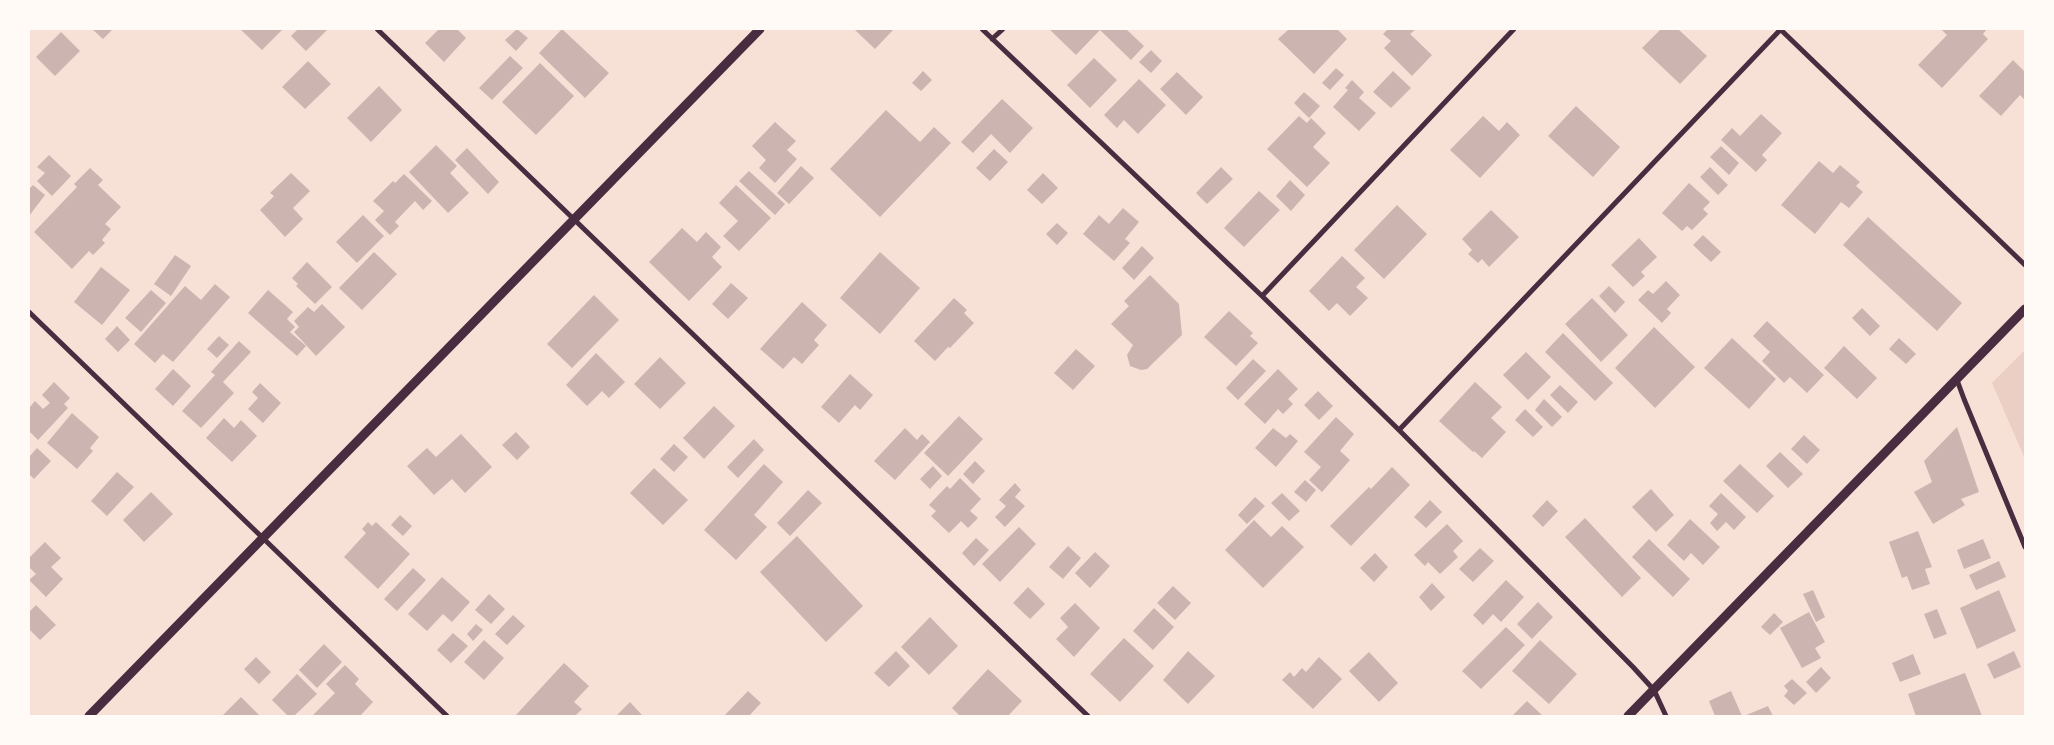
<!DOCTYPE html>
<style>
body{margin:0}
#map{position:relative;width:2054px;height:745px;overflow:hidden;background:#f7e1d7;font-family:Ubuntu,sans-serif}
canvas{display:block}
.frame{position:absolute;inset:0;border:30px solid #fffaf5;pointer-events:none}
</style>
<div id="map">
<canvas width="2054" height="745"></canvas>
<div class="frame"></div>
</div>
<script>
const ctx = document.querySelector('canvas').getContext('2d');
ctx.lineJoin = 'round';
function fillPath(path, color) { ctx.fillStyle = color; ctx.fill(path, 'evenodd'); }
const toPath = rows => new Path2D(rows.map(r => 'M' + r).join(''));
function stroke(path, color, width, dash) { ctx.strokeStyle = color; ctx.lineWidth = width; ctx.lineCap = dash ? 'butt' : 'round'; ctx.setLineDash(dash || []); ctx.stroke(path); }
fillPath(toPath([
 [2025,350,2025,459,1992,383]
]), '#ebcfc5');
fillPath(toPath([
 [92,29,113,29,103,39],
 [240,29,283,29,262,50],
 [298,29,328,29,306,51,291,36],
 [439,29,457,29,466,38,444,62,425,43],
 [517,29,528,38,516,51,505,40],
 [562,29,609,73,585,98,539,53],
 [854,29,894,29,875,49],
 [1049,29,1126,29,1144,46,1131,60,1100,30,1076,55],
 [1289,29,1337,29,1347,39,1314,74,1278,39],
 [1388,29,1416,29,1410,34,1432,55,1412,76,1384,48,1391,41,1383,34],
 [1661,29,1678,29,1707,56,1680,84,1642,48],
 [1941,29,1987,29,1983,34,1988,39,1942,88,1918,65,1947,35],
 [61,32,80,51,55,76,36,57],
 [1151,50,1162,61,1151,73,1139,62],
 [510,56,523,68,492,100,479,88],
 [1094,58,1117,80,1090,108,1067,85],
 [2013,60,2025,72,2025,100,2020,95,2001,116,1979,96],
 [308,61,331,84,305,109,282,87],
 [540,63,574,96,536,135,502,102],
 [1336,68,1344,75,1330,90,1322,83],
 [923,71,932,80,921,91,912,83],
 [1393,71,1411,88,1391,108,1373,92],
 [1177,72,1203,97,1186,115,1160,89],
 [1139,79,1166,105,1138,134,1124,120,1117,128,1104,115],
 [1352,80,1364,92,1359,98,1376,113,1359,131,1333,107,1348,90,1345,88],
 [379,86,402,110,371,142,347,118],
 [1304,92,1320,106,1309,118,1294,103],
 [1002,99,1033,128,1010,153,991,134,973,153,961,142],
 [1576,106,1620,147,1593,177,1548,136],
 [886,110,920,142,934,127,951,143,880,217,830,169],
 [1761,114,1782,133,1762,155,1767,160,1756,172,1721,140,1732,128,1740,136],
 [1299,116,1307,123,1311,118,1326,133,1313,147,1330,163,1307,187,1267,149],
 [1483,116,1499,131,1507,122,1520,135,1480,178,1450,150],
 [775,122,796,141,787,150,797,159,775,183,759,168,766,160,752,146],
 [436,145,457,166,450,173,469,193,448,213,409,172],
 [1721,146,1739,163,1729,175,1710,157],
 [467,148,499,182,488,194,455,160],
 [994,149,1008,162,990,181,976,168],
 [49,155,71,176,52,196,37,181,45,173,37,167],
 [1819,161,1833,173,1840,165,1860,182,1856,186,1863,192,1849,208,1841,202,1815,234,1781,205],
 [801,166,814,178,789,204,777,193],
 [1221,167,1233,179,1207,204,1196,193],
 [1710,167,1728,185,1718,195,1700,177],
 [90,168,103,180,98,185,121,207,105,224,111,229,102,240,105,243,93,255,89,251,72,269,34,232,77,187,74,184],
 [749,171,785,204,775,215,739,181],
 [291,173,310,191,293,208,303,219,285,237,260,210,274,196,270,193],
 [1043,173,1058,188,1042,204,1027,190],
 [404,174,432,201,423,210,415,201,395,222,399,226,390,235,375,220,384,211,373,201,393,181,395,183],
 [1290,180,1305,195,1291,211,1276,196],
 [1689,183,1710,202,1703,209,1708,214,1692,230,1687,226,1682,231,1662,213],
 [33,185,45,195,29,216,29,189],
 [736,185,771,218,739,251,723,236,738,221,719,203],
 [1259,191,1280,210,1244,247,1224,228],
 [1397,205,1427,234,1384,279,1354,250],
 [1123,208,1139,222,1125,239,1130,243,1114,261,1083,234,1099,215,1109,224],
 [1491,210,1519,237,1489,267,1482,259,1478,263,1468,254,1472,250,1462,239],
 [363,215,384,236,357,263,336,242],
 [1868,217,1962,303,1937,331,1843,245],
 [1057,223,1068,233,1057,245,1046,234],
 [682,228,697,242,706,232,721,247,712,257,722,267,689,301,649,262],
 [1703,235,1721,252,1711,262,1693,245],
 [1639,238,1657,257,1641,272,1645,276,1633,287,1611,265],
 [1142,246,1154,258,1134,280,1122,268],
 [374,252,397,274,362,310,339,288],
 [880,252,920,288,880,334,840,298],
 [175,255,191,266,171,296,154,284],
 [1342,256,1365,278,1356,287,1368,298,1350,316,1337,303,1329,311,1309,291],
 [307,262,332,287,315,304,296,286,298,284,292,278],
 [101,267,130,290,102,325,74,302],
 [1150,275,1179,304,1182,335,1147,369,1141,370,1130,366,1127,355,1133,345,1111,324,1129,306,1124,301],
 [1666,281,1680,295,1667,309,1671,313,1662,323,1638,300,1648,290,1653,294],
 [731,283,748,298,728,319,712,304],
 [215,284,230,297,173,362,163,354,155,363,134,344,185,286,201,300],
 [1609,286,1625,302,1615,313,1599,296],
 [151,290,166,303,141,332,125,318],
 [268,290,293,312,287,319,295,327,290,332,306,346,297,356,248,313],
 [594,295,619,320,572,368,547,344],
 [954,298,967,310,964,313,974,323,950,348,948,347,935,361,914,341],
 [1592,298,1628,335,1601,362,1565,324],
 [802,302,827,325,814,340,819,345,802,364,794,357,783,369,760,349],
 [322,304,345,327,316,356,294,332,299,327,294,321,308,307,314,312],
 [1862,308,1880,326,1870,336,1852,318],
 [1229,311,1253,333,1250,336,1258,343,1236,366,1204,337],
 [1767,321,1824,375,1807,393,1790,377,1784,383,1762,361,1770,352,1753,336],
 [117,326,130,340,118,352,105,339],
 [1654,327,1695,367,1655,408,1615,368],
 [1563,333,1613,383,1595,401,1545,352],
 [219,336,229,345,217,358,207,349],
 [1732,338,1776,379,1749,409,1704,368],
 [1899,338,1916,354,1906,364,1889,349],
 [239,341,251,352,223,382,234,393,201,428,182,411,215,375,211,372],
 [1844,346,1877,378,1857,399,1824,368],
 [1076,349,1095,366,1073,390,1054,373],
 [1526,352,1551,377,1528,400,1503,375],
 [596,353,625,382,609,398,602,391,587,406,566,385],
 [660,357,686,383,660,409,634,384],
 [1253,359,1266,371,1238,400,1226,388],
 [173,369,191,386,173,406,155,389],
 [1278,369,1298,389,1288,399,1293,404,1283,414,1278,409,1265,424,1244,404],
 [850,374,873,395,860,410,855,405,839,423,821,407],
 [54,382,70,398,64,404,68,408,38,440,29,431,29,408,35,401,43,409,50,403,42,395],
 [1475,382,1502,407,1491,418,1506,432,1482,458,1474,451,1473,452,1439,421],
 [260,383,281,403,263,423,248,409,258,398,252,392],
 [1560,385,1578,402,1568,413,1550,395],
 [1318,391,1333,406,1319,420,1304,405],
 [1544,399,1562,417,1552,427,1535,410],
 [714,406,735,426,704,459,683,438],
 [1525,409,1543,427,1533,437,1515,420],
 [72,413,99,437,90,448,93,451,77,469,47,443],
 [959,416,983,439,948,476,924,453],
 [1336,417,1354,434,1340,451,1350,460,1322,492,1309,480,1321,467,1304,452],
 [224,418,234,428,241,420,257,436,232,462,206,438],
 [1957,427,1979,492,1961,499,1965,505,1933,524,1914,492,1932,482,1924,461],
 [905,428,917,440,922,434,930,442,895,480,874,461],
 [1273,428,1286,438,1290,434,1298,441,1276,467,1255,448],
 [516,432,530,447,517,460,502,445],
 [461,434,492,467,465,493,452,479,434,495,407,466,427,448,436,457],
 [1804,435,1820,450,1807,464,1791,449],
 [754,439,764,450,738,478,727,467],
 [674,444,688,457,674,472,660,459],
 [37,448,51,461,34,479,29,474,29,457],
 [1780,452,1803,474,1788,488,1766,466],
 [975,461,985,471,973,484,963,474],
 [764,464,783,482,754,515,767,527,736,560,704,530],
 [1740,464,1774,496,1757,513,1723,481],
 [933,466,942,476,930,489,920,479],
 [1392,467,1410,485,1351,546,1330,526,1369,487,1371,489],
 [654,468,688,500,663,525,630,493],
 [117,472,134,487,107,516,91,501],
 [960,478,981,499,970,511,978,518,968,528,961,521,949,533,931,516,936,511,929,505,947,486,950,489],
 [1305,480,1316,490,1306,502,1294,492],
 [1015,483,1021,490,1015,497,1025,506,1005,527,995,517,1006,506,999,500],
 [1651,489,1674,515,1656,532,1632,507],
 [808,490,822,503,790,536,777,523],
 [151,492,173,514,144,542,123,520],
 [1282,493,1300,511,1289,521,1271,503],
 [1721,493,1746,517,1734,530,1726,522,1717,531,1710,523,1718,514,1709,506],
 [1255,497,1265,506,1247,524,1238,515],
 [1430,500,1442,512,1426,528,1414,517],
 [1547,500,1558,511,1543,527,1532,516],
 [400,515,412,526,403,536,391,525],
 [1585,518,1641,578,1622,597,1565,537],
 [1690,519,1720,547,1703,565,1691,553,1684,561,1667,545],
 [1254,520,1271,537,1282,526,1304,547,1263,588,1225,550],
 [368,522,372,526,376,522,410,554,378,589,344,557,366,533,362,529],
 [1447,524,1463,541,1453,551,1458,557,1440,574,1428,562,1425,566,1414,555],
 [1019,527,1036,544,1000,582,982,564],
 [1918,531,1932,567,1925,569,1930,584,1912,590,1907,576,1902,578,1889,542],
 [797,536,863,606,826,642,760,572],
 [976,538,989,550,974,566,962,553],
 [1649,539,1690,579,1673,597,1632,557],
 [1983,539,1991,558,1964,569,1957,550],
 [45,542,61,558,51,567,63,579,46,597,29,580,36,574,29,567,29,558],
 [1068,546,1081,558,1063,579,1049,567],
 [1480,548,1494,561,1473,582,1459,569],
 [1095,552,1110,566,1090,588,1075,573],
 [1375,553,1388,567,1374,582,1360,568],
 [1999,561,2006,577,1976,590,1969,575],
 [413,568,426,580,397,611,384,599],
 [442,577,470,602,452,622,443,614,427,631,408,614],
 [1506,580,1524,597,1501,622,1493,614,1483,625,1473,615],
 [1432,583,1445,597,1431,611,1419,597],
 [1173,586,1191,603,1175,620,1157,603],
 [1028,587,1045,604,1030,619,1013,603],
 [1813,590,1825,617,1816,622,1803,594],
 [1999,590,2016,631,1977,649,1960,608],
 [489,594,505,609,491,624,475,610],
 [1538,602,1553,617,1532,639,1517,624],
 [1075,603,1100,628,1074,657,1056,639,1068,627,1060,618],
 [36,605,56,625,40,640,29,629,29,612],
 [1154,608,1174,627,1153,650,1133,631],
 [1937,609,1947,634,1934,639,1924,614],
 [1809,612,1825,642,1815,648,1821,658,1802,668,1780,628],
 [1774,613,1783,622,1770,635,1761,627],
 [513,615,525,626,507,645,495,634],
 [930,617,958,646,929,675,901,647],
 [476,624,483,630,473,641,467,634],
 [1506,627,1525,645,1481,689,1462,671],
 [453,633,468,646,451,663,437,650],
 [1124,638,1154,666,1120,702,1090,674],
 [484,640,504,658,484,680,464,662],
 [1540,640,1577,674,1549,704,1512,671],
 [324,644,342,662,317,688,299,670],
 [896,651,910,666,889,687,874,673],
 [1188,651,1215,676,1188,704,1163,680],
 [2014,651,2021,667,1994,679,1987,664],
 [1369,652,1398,683,1379,702,1349,671],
 [1913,654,1921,674,1900,682,1892,663],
 [256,657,271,672,259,684,244,669],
 [1319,657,1342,679,1313,709,1282,680,1290,672,1294,677,1302,668,1306,672],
 [564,663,589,686,574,702,582,709,575,716,515,716],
 [345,665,359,679,355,684,373,702,360,716,315,716,313,715,335,693,326,684],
 [1821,667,1831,678,1816,693,1806,682],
 [988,669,1022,701,1008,716,960,716,952,708],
 [1965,673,1982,716,1916,716,1908,694],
 [297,674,317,694,294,716,288,716,272,700],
 [1792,679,1807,693,1794,705,1784,696,1788,691,1784,686],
 [748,691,761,703,749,716,724,716],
 [1731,691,1742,716,1715,716,1709,701],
 [241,697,260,716,222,716],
 [1527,701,1543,716,1512,716],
 [630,702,642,715,616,716],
 [1768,706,1773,716,1744,716]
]), '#ccb4b1');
stroke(toPath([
 [377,29,1088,716],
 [982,29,1262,296,1399,430,1633,667,1654,690,1666,716],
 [1780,29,2025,265],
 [992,39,1003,29],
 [1262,296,1514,29],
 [29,312,447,716],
 [1957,380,1964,399,2025,547],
 [1399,430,1781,29]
]), '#4a2c40', 5);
stroke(toPath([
 [89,716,760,29],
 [1628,716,2025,309]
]), '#4a2c40', 9);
</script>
